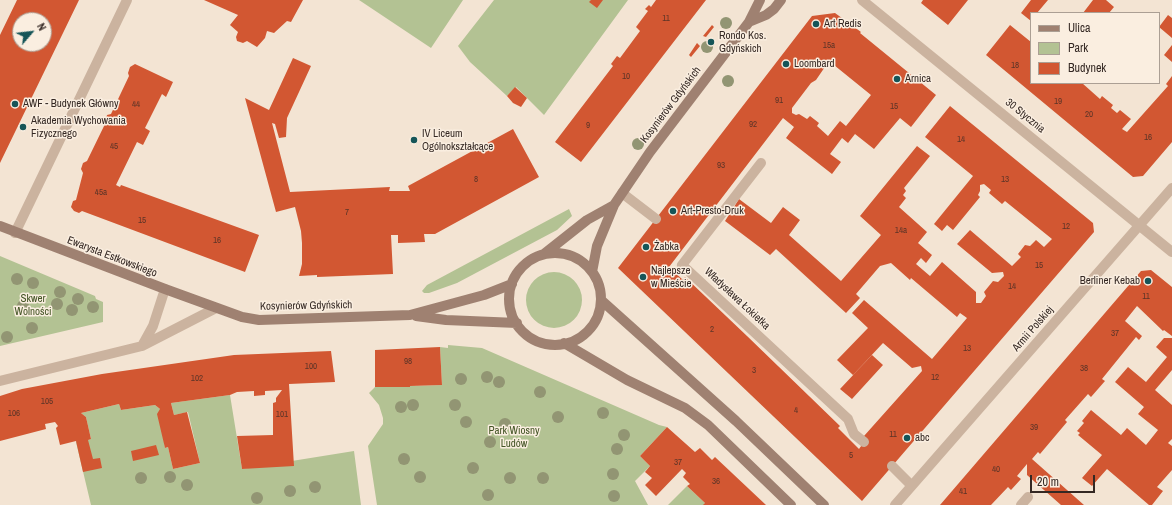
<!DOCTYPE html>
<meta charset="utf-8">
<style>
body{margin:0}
#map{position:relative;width:1172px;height:505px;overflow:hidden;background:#f3e4d3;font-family:"Archivo Narrow",sans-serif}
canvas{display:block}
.legend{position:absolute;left:1030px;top:12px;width:130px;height:72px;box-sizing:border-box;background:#faeee0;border:1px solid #ab9f94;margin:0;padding:5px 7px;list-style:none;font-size:12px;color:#342823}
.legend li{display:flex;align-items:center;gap:8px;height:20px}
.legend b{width:20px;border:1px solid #ab9f94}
.north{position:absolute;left:12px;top:12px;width:40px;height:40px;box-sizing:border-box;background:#faeee0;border:1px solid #ab9f94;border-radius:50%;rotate:62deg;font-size:11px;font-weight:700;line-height:16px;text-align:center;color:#342823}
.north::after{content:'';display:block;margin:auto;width:14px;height:18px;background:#165558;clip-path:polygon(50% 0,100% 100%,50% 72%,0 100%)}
.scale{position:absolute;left:1030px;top:475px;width:65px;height:18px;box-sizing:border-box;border:2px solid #342823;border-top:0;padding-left:5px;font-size:12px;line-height:14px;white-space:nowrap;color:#342823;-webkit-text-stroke:3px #faeee0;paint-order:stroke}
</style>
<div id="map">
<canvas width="1172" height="505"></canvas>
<ul class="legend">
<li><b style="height:5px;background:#9f8171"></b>Ulica</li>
<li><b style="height:11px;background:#b3c293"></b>Park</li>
<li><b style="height:11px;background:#d25732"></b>Budynek</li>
</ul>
<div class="north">N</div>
<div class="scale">20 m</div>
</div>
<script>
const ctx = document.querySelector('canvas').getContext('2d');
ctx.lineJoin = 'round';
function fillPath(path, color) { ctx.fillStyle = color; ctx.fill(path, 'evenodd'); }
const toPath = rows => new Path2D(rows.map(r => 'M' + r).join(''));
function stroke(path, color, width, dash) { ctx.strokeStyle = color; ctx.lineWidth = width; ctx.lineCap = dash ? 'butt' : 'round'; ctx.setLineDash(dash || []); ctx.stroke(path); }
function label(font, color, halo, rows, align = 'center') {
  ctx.font = font + ' "Archivo Narrow",sans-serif'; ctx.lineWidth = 3; ctx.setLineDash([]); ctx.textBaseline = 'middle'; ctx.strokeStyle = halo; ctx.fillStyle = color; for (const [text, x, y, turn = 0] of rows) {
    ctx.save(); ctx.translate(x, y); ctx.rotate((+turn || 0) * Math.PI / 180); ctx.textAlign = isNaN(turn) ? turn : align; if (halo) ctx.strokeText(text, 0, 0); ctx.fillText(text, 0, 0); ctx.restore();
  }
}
fillPath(toPath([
 [359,0,463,0,431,48],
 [494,0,628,0,544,115,516,87,507,96,470,62,458,46],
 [569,209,572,216,557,230,457,283,429,293,424,293,422,291,427,285],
 [0,256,95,296,96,299,103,302,103,322,0,346],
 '526 300a28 28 0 1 1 56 0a28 28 0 1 1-56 0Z',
 [448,345,482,348,659,425,667,427,640,456,650,466,635,481,648,505,377,505,368,446,383,424,383,418,379,405,369,393,375,387,410,387,410,386,442,385,440,347,448,348],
 [230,395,242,469,354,451,361,505,91,505,76,442,91,439,86,417,81,413,119,404,121,410,155,405,160,409,165,448,168,447,173,469,200,463,188,412,174,415,171,403],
 [687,486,705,503,704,505,668,505]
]), '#b3c293');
fillPath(toPath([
 [17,0,79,0,0,163,0,35],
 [20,20,44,20,44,44,20,44],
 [204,0,303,0,291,22,287,21,274,33,267,31,265,38,257,47,247,41,243,43,237,41,236,37,238,32,230,25,238,15],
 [591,0,603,0,597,8,589,2],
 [656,0,706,0,581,162,555,142,613,66,611,64,617,56,620,58,640,31,636,27,648,11,645,9,649,5,651,7],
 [923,0,968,0,948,25,921,3],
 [1031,0,1048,0,1037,13,1031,13,1031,21,1021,13],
 [1093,0,1106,0,1114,7,1109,13,1083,13],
 [835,13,861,32,860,33,936,95,911,127,900,118,874,149,855,134,848,143,842,138,830,154,841,162,832,174,786,138,794,127,783,118,669,267,683,280,685,277,747,336,840,426,838,428,859,449,864,442,864,436,922,371,921,366,912,368,883,343,853,375,837,360,868,328,852,313,864,300,932,359,967,318,960,313,957,317,911,278,910,280,891,263,880,266,856,294,860,298,846,313,776,249,770,255,725,221,739,199,771,223,783,207,800,220,789,235,841,281,881,235,860,216,917,146,930,156,904,188,906,191,903,195,906,198,899,207,927,232,918,243,932,255,926,263,921,258,916,264,930,276,942,262,976,292,976,303,981,303,986,296,984,292,993,281,998,282,1004,276,1003,272,992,273,957,244,970,230,1012,266,1021,257,1018,254,1025,245,1030,246,1036,240,1044,247,1052,239,1005,201,1002,204,989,193,991,190,984,184,980,185,980,191,978,195,980,197,953,230,947,225,942,231,934,224,973,176,925,137,950,106,1093,223,1094,232,862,501,618,268,812,16],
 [829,61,871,95,846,126,840,121,828,136,817,126,819,123,810,116,807,119,799,114,796,115,792,113,792,108,811,83,816,80],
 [1168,15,1172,18,1172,38,1159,27],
 [712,25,714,27,706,37,703,36],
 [1010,25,1031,42,1031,83,1082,83,1100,99,1102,96,1113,105,1111,108,1117,113,1120,110,1131,119,1122,129,1127,132,1168,86,1166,84,1172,76,1172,142,1143,176,1133,177,986,55],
 [697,43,700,46,691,57,689,55],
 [1172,45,1172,62,1164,55],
 [293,58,311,66,287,118,286,137,279,138,275,124,272,123,290,192,390,187,389,191,410,191,408,186,513,129,539,177,435,234,424,234,425,242,398,243,398,235,391,235,393,274,317,277,317,275,299,276,302,264,302,243,301,231,295,207,276,212,245,98,269,110],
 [135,64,173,82,166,97,162,94,145,128,150,131,143,145,137,142,116,185,120,187,121,185,259,235,245,272,82,211,79,213,74,211,71,207,73,201,76,200,83,173,81,169,83,163,87,161,105,124,107,115,111,114,129,76,128,73,130,67],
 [515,87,527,98,521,107,513,103,507,96],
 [1151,270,1172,287,1172,336,1164,330,1163,331,1137,306,1125,321,1142,336,1139,340,1136,337,1102,379,1105,381,1091,397,1088,394,1065,420,1067,422,1040,454,1038,452,1032,459,1084,505,1061,505,1027,475,1027,464,1017,476,1021,479,1011,490,1008,487,991,505,940,505,1141,271],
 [1164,338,1172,338,1172,370,1155,390,1172,405,1172,439,1168,443,1172,446,1172,470,1157,487,1163,491,1152,505,1149,505,1107,469,1092,486,1082,478,1102,455,1078,435,1080,433,1077,431,1084,423,1082,421,1091,410,1121,435,1127,428,1146,445,1158,430,1138,414,1144,407,1115,382,1128,367,1146,382,1167,357,1156,347],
 [440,347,442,385,410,386,410,387,375,387,375,350],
 [331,351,335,382,289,384,294,466,242,469,237,436,273,435,273,403,276,402,276,398,282,390,265,391,265,395,254,396,254,391,237,392,230,395,171,403,174,415,187,412,200,463,173,469,168,447,165,448,157,414,160,409,155,405,121,410,119,404,81,413,86,417,91,439,88,440,93,459,100,458,102,468,83,472,76,441,60,445,56,428,58,426,55,422,45,424,46,429,0,441,0,396,22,389,102,374,234,355],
 [872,355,883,365,852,399,840,389],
 [667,427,695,452,700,448,712,460,715,457,766,505,703,505,705,503,687,486,690,484,683,477,686,473,682,469,656,496,645,485,652,478,645,472,650,466,640,456],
 [156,445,159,455,133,461,131,451]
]), '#d25732');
stroke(toPath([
 [761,163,682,265,848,419,854,434,864,442],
 [622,193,656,219],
 [892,466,911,485],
 [1021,505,1028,497]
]), '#cbb39f', 10);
stroke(toPath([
 [862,0,1172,252],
 [15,233,127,0],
 [142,346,153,326,165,289],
 [0,381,142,346,216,308],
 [895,505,1172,188]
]), '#cbb39f', 10);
stroke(toPath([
 [749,22,766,15,774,9,781,0],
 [0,226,165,289,242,317,259,320,410,315,484,295,512,284],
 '509 299a46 46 0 1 1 92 0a46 46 0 1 1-92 0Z',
 [544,254,587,220,614,205],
 [592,272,597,246,614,205,650,152,749,22,760,0],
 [601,300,736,421,824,505],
 [416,316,446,320,517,323],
 [564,343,627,380,685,408,708,425,791,505]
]), '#9f8171', 10);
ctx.fillStyle = '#929573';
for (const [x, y] of [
 [726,23],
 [707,47],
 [728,81],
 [638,144],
 [17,279],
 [33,283],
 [60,292],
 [78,299],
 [57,304],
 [23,306],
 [93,307],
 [72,310],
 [32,328],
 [7,337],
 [487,377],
 [461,379],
 [499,382],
 [540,392],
 [413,405],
 [455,405],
 [401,407],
 [603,413],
 [558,417],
 [466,422],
 [505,424],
 [624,435],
 [490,442],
 [617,449],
 [404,459],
 [473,468],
 [613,474],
 [170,477],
 [420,477],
 [141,478],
 [510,478],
 [543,478],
 [187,485],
 [315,487],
 [290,491],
 [488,495],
 [614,496],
 [257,498]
]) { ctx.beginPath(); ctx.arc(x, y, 6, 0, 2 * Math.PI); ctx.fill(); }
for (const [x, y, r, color] of [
 [816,24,4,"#165558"],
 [711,42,4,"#165558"],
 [786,64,4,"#165558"],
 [897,79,4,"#165558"],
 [15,104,4,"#165558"],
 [23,127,4,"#165558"],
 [414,140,4,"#165558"],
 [673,211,4,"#165558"],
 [646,247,4,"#165558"],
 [643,277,4,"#165558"],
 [1148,281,4,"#165558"],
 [907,438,4,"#165558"]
]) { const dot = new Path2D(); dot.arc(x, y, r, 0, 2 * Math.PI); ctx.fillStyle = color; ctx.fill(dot); stroke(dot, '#faeee0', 1.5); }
label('9px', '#5c3427', null, [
 ["11",666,19],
 ["15a",829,46],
 ["18",1015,66],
 ["10",626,77],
 ["91",779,101],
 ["19",1058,102],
 ["44",136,105],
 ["15",894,107],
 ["20",1089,115],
 ["92",753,125],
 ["9",588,126],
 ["16",1148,138],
 ["14",961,140],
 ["45",114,147],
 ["93",721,166],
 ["8",476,180],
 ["13",1005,180],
 ["45a",101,193],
 ["7",347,213],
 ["15",142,221],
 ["12",1066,227],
 ["14a",901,231],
 ["16",217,241],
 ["15",1039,266],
 ["14",1012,287],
 ["11",1146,297],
 ["2",712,330],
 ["37",1115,334],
 ["13",967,349],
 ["98",408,362],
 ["100",311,367],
 ["38",1084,369],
 ["3",754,371],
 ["12",935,378],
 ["102",197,379],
 ["105",47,402],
 ["4",796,411],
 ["106",14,414],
 ["101",282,415],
 ["39",1034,428],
 ["11",893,435],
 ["5",851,456],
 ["37",678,463],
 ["40",996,470],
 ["36",716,482],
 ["41",963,492]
]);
label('11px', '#342823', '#faeee0', [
 ["Art Redis",824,24],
 ["Rondo Kos.",719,36],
 ["Gdyńskich",719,49],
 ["Loombard",794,64],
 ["Arnica",905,79],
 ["AWF - Budynek Główny",23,104],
 ["Akademia Wychowania",31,121],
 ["Fizycznego",31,134],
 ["IV Liceum",422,134],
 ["Ogólnokształcące",422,147],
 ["Art-Presto-Druk",681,211],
 ["Żabka",654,247],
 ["Najlepsze",651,271],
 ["w Mieście",651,284],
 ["Berliner Kebab",1140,281,"right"],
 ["abc",915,438]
], 'left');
label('11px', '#342823', '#faeee0', [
 ["Kosynierów Gdyńskich",671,105,-53],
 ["30 Stycznia",1025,116,39],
 ["Ewarysta Estkowskiego",112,257,21],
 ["Władysława Łokietka",737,299,43],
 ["Kosynierów Gdyńskich",306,306,-1],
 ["Armii Polskiej",1033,329,-49]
]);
label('11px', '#435425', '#faeee0', [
 ["Skwer",33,299],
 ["Wolności",33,312],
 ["Park Wiosny",514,431],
 ["Ludów",514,444]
]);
</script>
